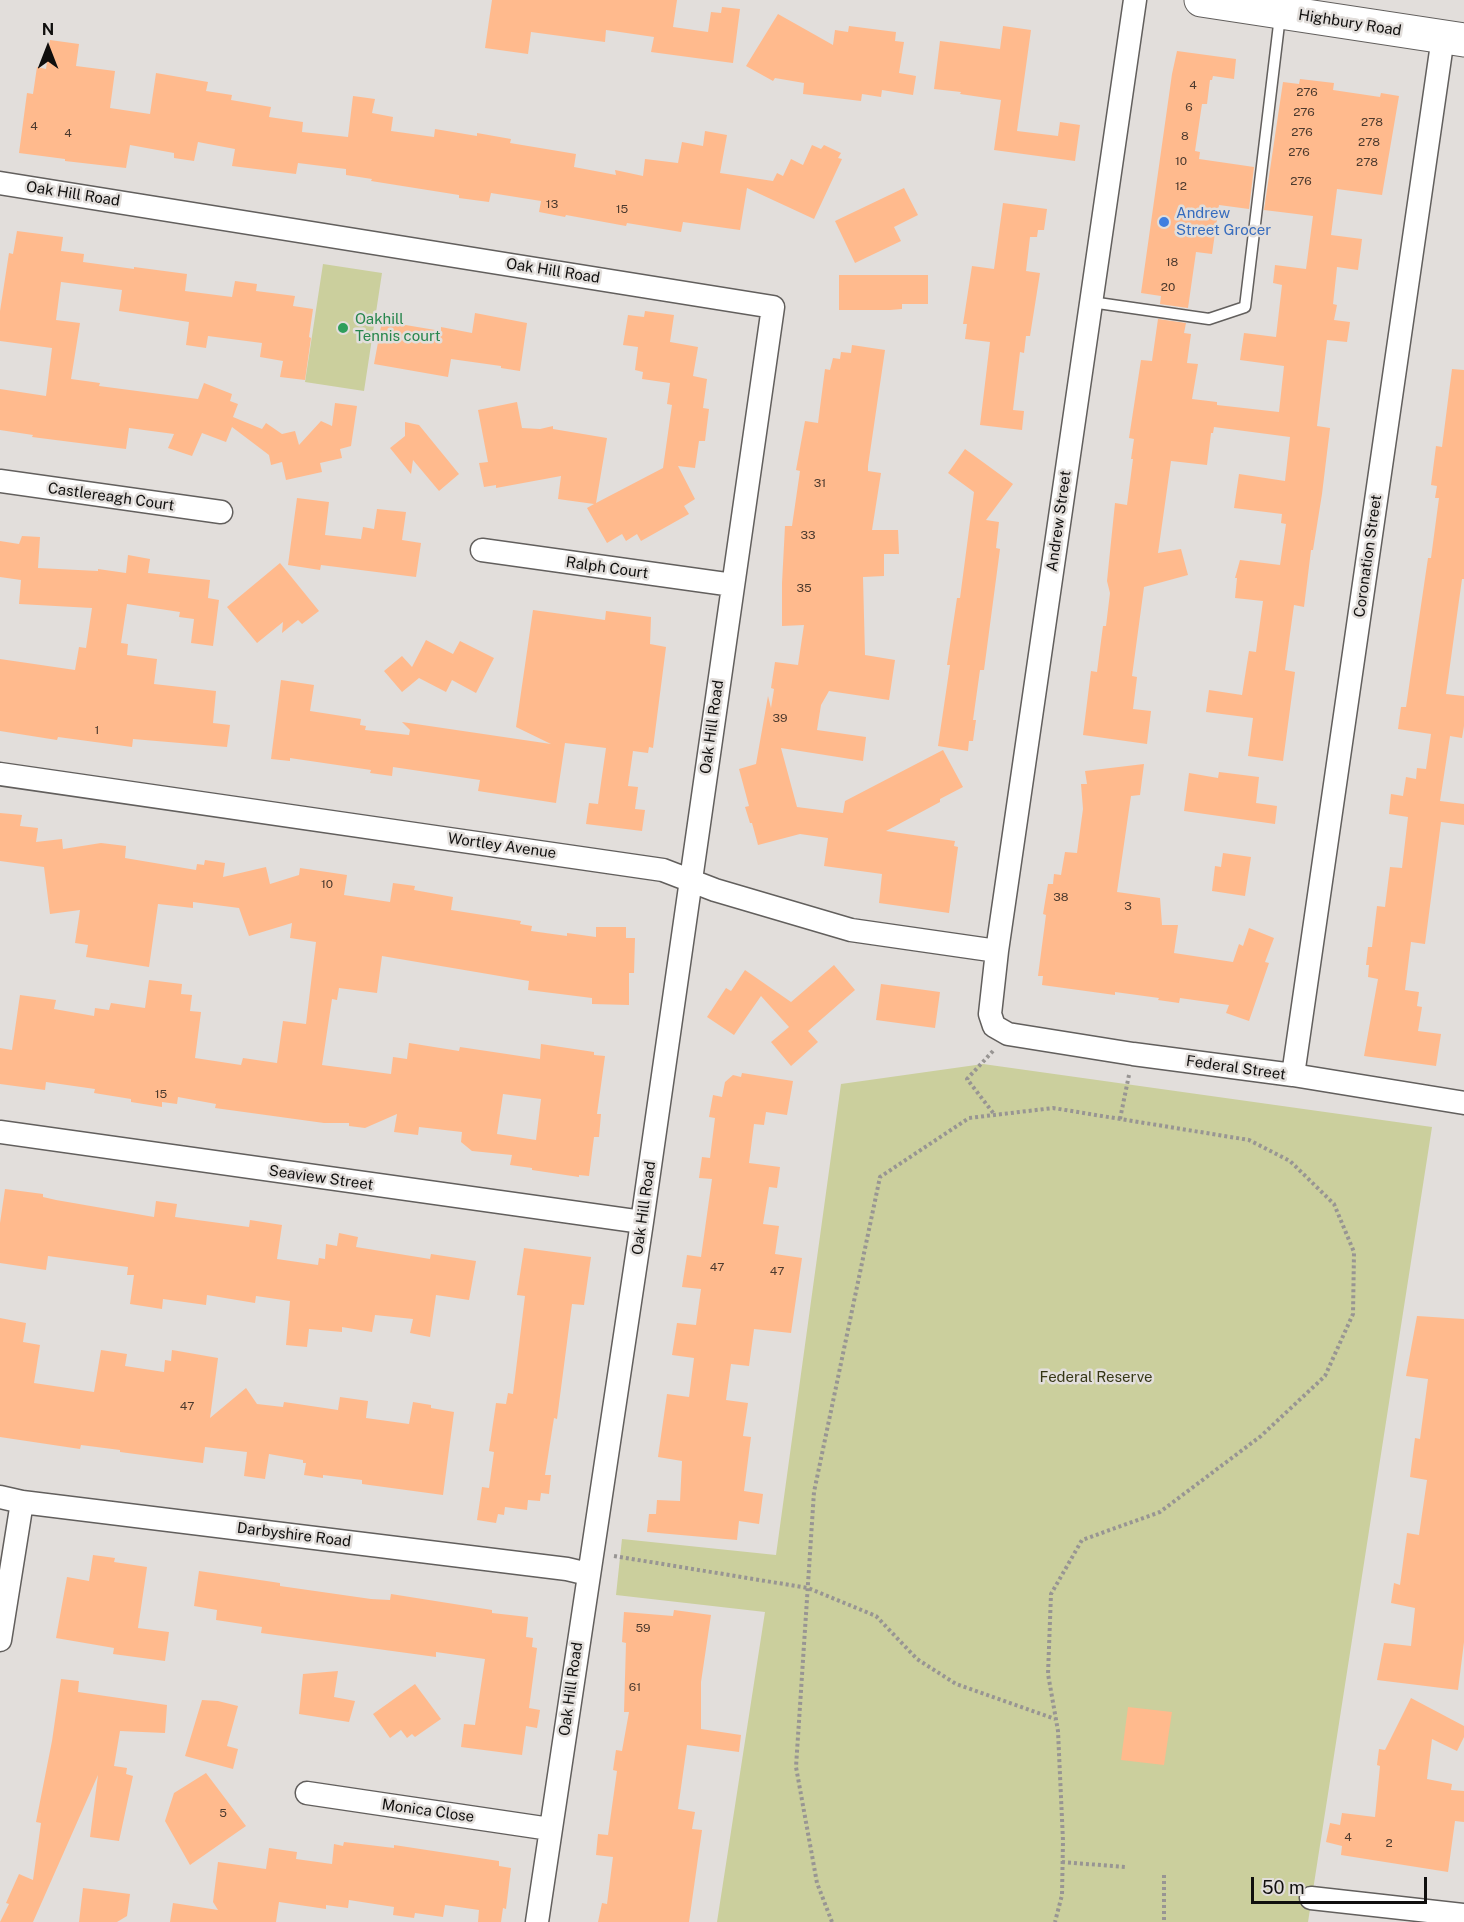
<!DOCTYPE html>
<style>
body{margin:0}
#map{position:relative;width:1464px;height:1922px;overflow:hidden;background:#e2dedb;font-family:"Public Sans",sans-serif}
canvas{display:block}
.north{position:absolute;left:18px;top:18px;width:60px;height:60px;-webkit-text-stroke:4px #e2dedb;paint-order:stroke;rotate:0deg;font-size:16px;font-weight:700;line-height:24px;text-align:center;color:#100f0e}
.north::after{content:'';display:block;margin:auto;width:21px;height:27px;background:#100f0e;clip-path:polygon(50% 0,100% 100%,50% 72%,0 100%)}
.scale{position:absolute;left:1251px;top:1877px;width:176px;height:27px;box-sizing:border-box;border:3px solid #100f0e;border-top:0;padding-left:8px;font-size:18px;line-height:21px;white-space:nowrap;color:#100f0e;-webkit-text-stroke:4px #e2dedb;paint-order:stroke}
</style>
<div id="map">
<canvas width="1464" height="1922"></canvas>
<div class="north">N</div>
<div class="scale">50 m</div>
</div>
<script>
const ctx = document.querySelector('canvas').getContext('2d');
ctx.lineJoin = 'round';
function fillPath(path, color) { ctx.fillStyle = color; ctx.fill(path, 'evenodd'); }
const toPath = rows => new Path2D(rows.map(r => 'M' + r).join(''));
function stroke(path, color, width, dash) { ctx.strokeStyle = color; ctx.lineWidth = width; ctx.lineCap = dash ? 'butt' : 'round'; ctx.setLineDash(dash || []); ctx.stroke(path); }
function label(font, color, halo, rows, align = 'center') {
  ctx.font = font + ' "Public Sans",sans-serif'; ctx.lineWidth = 5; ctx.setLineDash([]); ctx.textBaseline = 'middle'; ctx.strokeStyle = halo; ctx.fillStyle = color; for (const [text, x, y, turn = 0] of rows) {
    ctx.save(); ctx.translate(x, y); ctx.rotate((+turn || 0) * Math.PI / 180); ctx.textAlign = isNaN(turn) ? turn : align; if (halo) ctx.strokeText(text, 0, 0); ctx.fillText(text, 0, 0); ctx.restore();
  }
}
fillPath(toPath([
 [323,264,382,273,364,391,305,382],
 [983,1064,1432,1127,1308,1922,717,1922,765,1612,616,1595,622,1539,776,1555,841,1084]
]), '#cbcf9d');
fillPath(toPath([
 [492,0,677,0,673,27,708,32,711,12,721,13,722,7,740,9,733,63,651,52,654,37,606,30,605,42,531,32,528,54,485,48],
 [778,14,833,45,835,30,848,32,849,26,896,32,895,41,904,42,899,73,916,76,913,95,882,90,881,97,862,94,861,101,803,94,804,83,775,78,773,81,746,66],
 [1003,26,1031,30,1017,131,1058,136,1060,122,1080,125,1075,161,994,150,1001,100,960,94,961,92,934,89,940,41,1000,49],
 [50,40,79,44,76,66,115,71,110,108,150,114,156,73,208,82,206,91,232,95,231,100,271,107,269,117,303,122,302,132,348,137,353,96,375,99,372,113,393,117,391,131,434,137,435,129,477,136,477,133,511,139,510,143,576,154,574,167,616,175,615,170,643,176,645,159,678,163,682,142,703,146,705,131,727,135,720,173,773,181,777,173,783,176,791,159,803,165,812,145,821,149,824,145,841,153,838,158,842,159,814,219,747,188,740,230,683,222,681,232,627,223,626,226,566,215,565,217,539,212,541,201,491,193,489,202,459,198,459,195,371,181,372,179,346,175,346,169,298,163,296,174,232,166,235,149,198,142,194,161,174,158,174,153,130,145,126,168,65,161,65,159,19,153,27,93,33,94,37,67,46,69],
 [1177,51,1236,59,1234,79,1213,76,1212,80,1210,80,1207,104,1202,104,1195,151,1200,152,1199,159,1254,167,1249,209,1219,205,1212,254,1196,252,1188,308,1160,304,1161,296,1141,293,1172,74],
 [1300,79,1334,83,1333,90,1380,97,1381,93,1399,96,1382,195,1337,189,1331,235,1362,239,1358,270,1337,267,1333,304,1337,305,1334,320,1350,322,1347,342,1327,340,1317,426,1330,428,1322,494,1313,550,1311,550,1304,607,1294,605,1285,670,1295,672,1283,761,1248,756,1253,718,1206,712,1209,690,1242,695,1249,651,1256,652,1263,601,1235,598,1237,578,1235,578,1240,560,1280,565,1286,524,1281,523,1282,514,1234,508,1239,474,1285,481,1290,437,1214,427,1213,433,1211,433,1207,465,1171,461,1158,553,1181,549,1188,575,1144,587,1132,676,1137,677,1133,709,1151,711,1147,744,1083,735,1091,671,1097,672,1103,626,1106,626,1110,593,1107,581,1115,503,1127,505,1133,459,1131,459,1134,439,1129,438,1141,360,1152,361,1158,319,1186,323,1184,333,1191,334,1187,363,1198,364,1192,399,1217,402,1217,405,1279,412,1284,366,1240,360,1244,333,1276,337,1282,285,1273,283,1275,265,1306,269,1313,216,1264,210,1283,82,1299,84],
 [904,188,918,215,894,227,901,241,855,263,835,221],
 [1003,203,1047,209,1044,230,1038,230,1037,237,1030,237,1026,271,1040,273,1030,336,1026,336,1024,353,1020,352,1013,410,1024,411,1022,430,980,425,990,342,965,339,967,324,963,324,972,266,994,269],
 [17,231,63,237,61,251,84,254,83,262,134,269,134,267,187,274,185,291,232,297,235,281,257,284,256,291,295,296,293,306,313,309,309,337,311,338,305,380,280,377,283,361,260,357,262,343,208,336,206,348,186,345,189,322,119,311,122,290,61,282,56,320,80,323,71,379,100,383,99,386,198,399,204,383,232,394,230,401,238,404,233,417,262,429,266,423,282,434,295,431,299,445,321,421,332,426,335,403,357,406,351,446,340,449,342,458,320,463,322,472,286,480,282,462,271,465,269,455,232,427,226,442,202,433,192,456,168,448,174,434,129,428,126,449,32,437,33,435,0,430,0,389,46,396,52,348,0,341,0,311,9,253,13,254],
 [839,275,928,275,928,304,902,304,902,309,890,310,839,310],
 [645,311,674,315,670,342,698,347,693,376,707,379,703,408,709,409,705,441,699,441,695,468,678,466,695,499,684,506,689,514,641,541,637,534,626,541,622,534,607,543,587,508,594,504,558,499,561,476,496,488,496,485,484,487,479,463,488,462,478,410,517,402,522,428,540,429,553,426,553,429,607,438,596,503,663,468,672,405,667,404,670,383,642,379,643,372,635,370,638,347,623,345,628,315,644,317],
 [475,313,527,323,520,371,501,368,501,366,451,359,448,377,374,364,382,321,441,331,441,327,472,333],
 [852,345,885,350,868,466,868,471,881,473,872,530,898,530,899,554,884,554,884,576,863,577,865,655,895,660,889,700,829,691,821,705,817,730,866,737,863,761,781,748,797,807,843,813,845,801,943,750,963,787,940,799,940,802,886,831,955,841,954,846,958,847,949,913,879,903,882,874,824,866,828,838,800,834,758,845,752,823,750,823,745,807,749,806,739,769,756,764,768,696,771,708,774,689,771,688,775,662,798,665,804,625,782,626,782,583,785,526,792,526,800,471,796,470,805,421,818,423,825,369,830,370,833,358,840,359,841,352,851,353],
 [1452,369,1464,370,1464,579,1462,579,1446,694,1464,696,1464,726,1462,738,1450,736,1440,801,1464,804,1464,825,1441,822,1425,944,1411,942,1405,990,1419,992,1417,1006,1422,1007,1418,1031,1441,1034,1436,1066,1364,1056,1378,979,1368,977,1369,965,1366,965,1368,947,1372,947,1377,906,1385,907,1390,867,1402,868,1408,817,1389,814,1391,794,1403,796,1406,777,1416,779,1417,768,1426,769,1431,734,1398,729,1401,707,1406,707,1428,558,1431,558,1439,498,1435,498,1437,486,1431,485,1436,446,1442,447],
 [405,422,419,425,459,474,439,491,413,460,411,474,390,448,405,436],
 [965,449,1013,484,986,520,999,522,996,548,1000,549,984,670,980,670,973,720,976,720,973,741,969,741,968,751,938,746,950,665,947,665,957,598,960,598,974,492,948,473],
 [297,498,329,502,325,535,361,539,363,527,374,529,377,509,406,512,402,540,421,543,416,577,321,565,320,570,288,565],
 [22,536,40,537,38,568,98,571,98,569,126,573,128,555,150,559,148,573,210,580,208,598,219,600,213,646,191,643,194,619,179,617,180,612,127,604,121,643,128,644,127,655,157,659,154,684,216,691,213,723,230,725,227,747,133,739,132,747,58,737,57,740,0,731,0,659,75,670,79,647,86,648,92,608,19,604,21,580,0,577,0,541,19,544],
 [280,563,319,611,302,624,298,620,282,633,283,622,257,643,227,607],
 [533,610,605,620,606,611,651,617,650,644,666,647,653,748,649,747,648,753,633,751,628,786,638,787,635,809,645,810,642,831,586,824,589,803,598,804,606,748,565,743,556,803,478,791,480,780,393,767,392,776,370,773,371,770,290,758,290,761,271,759,281,680,314,685,310,711,361,719,360,725,366,726,365,730,409,735,410,730,402,722,551,744,516,727],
 [426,640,453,654,460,641,494,658,476,693,452,680,446,692,419,678,402,692,384,671,402,656,412,667],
 [1144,764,1140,795,1131,796,1117,892,1160,898,1162,925,1178,925,1174,953,1233,962,1239,944,1243,946,1249,928,1274,938,1265,962,1269,963,1249,1021,1226,1013,1229,1005,1180,998,1179,1003,1158,1000,1159,998,1115,992,1115,995,1042,985,1043,976,1038,976,1046,915,1043,914,1048,884,1053,884,1054,874,1061,875,1065,852,1077,853,1083,809,1081,784,1087,784,1085,771],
 [1219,772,1259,777,1256,803,1277,806,1275,824,1184,811,1189,773,1218,778],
 [0,813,22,815,20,826,38,828,36,842,62,839,63,849,101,843,126,846,125,858,196,870,197,864,204,865,205,860,225,863,223,877,266,867,270,884,299,875,300,868,347,875,344,895,390,902,393,883,415,886,414,890,453,897,451,910,521,921,520,924,532,926,531,931,567,936,567,933,596,937,596,927,626,927,626,938,635,938,634,973,629,973,629,1005,592,1004,592,998,528,990,529,981,382,956,377,993,339,988,337,1000,332,999,322,1065,391,1074,393,1057,407,1059,409,1043,459,1051,460,1047,540,1059,541,1044,594,1052,594,1055,605,1056,597,1114,601,1114,599,1137,594,1137,589,1176,579,1175,579,1177,532,1170,532,1168,510,1165,512,1155,472,1151,461,1142,462,1132,419,1127,418,1135,394,1132,397,1114,365,1128,349,1126,349,1123,324,1123,215,1108,216,1104,178,1097,177,1104,162,1102,162,1107,131,1102,131,1099,94,1093,95,1089,46,1082,45,1090,0,1084,0,1048,12,1050,20,995,56,1000,54,1009,94,1016,95,1008,109,1010,111,1003,145,1008,149,980,182,984,181,994,192,995,190,1011,201,1012,195,1058,241,1065,243,1058,277,1063,283,1021,306,1024,316,942,290,938,292,923,249,936,239,908,193,902,193,908,158,904,149,967,86,957,88,945,75,943,80,910,50,914,44,867,0,861],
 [503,1094,541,1099,536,1140,497,1134],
 [1223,853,1251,857,1245,896,1212,891,1215,866,1221,867],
 [834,965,855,990,808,1031,818,1042,791,1066,771,1042,789,1027,761,996,734,1035,707,1017,726,988,731,991,745,970,791,1002],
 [881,984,940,992,935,1028,876,1020],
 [742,1073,793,1081,787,1115,766,1112,764,1125,754,1124,749,1163,780,1167,777,1188,769,1187,763,1224,779,1226,775,1254,802,1258,791,1333,754,1329,749,1366,731,1364,726,1400,748,1403,743,1436,751,1437,744,1491,763,1494,759,1524,739,1521,737,1540,647,1532,649,1514,656,1514,657,1500,680,1501,682,1461,658,1457,667,1394,689,1397,694,1358,672,1355,677,1323,696,1325,701,1289,682,1287,687,1255,701,1257,712,1179,699,1178,702,1157,710,1158,715,1118,709,1117,713,1095,722,1097,725,1082,733,1075,741,1077],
 [5,1189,43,1194,43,1197,56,1200,154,1217,156,1201,177,1204,175,1217,249,1227,250,1220,282,1225,277,1259,318,1265,319,1258,325,1259,326,1244,337,1246,339,1233,358,1237,356,1247,430,1259,431,1254,476,1261,469,1300,436,1295,430,1337,410,1333,413,1319,375,1315,372,1332,342,1327,342,1332,309,1329,307,1347,286,1345,290,1301,256,1296,255,1303,207,1295,206,1305,163,1299,162,1309,130,1304,134,1275,127,1275,128,1267,48,1256,46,1270,0,1263,0,1223],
 [524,1248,591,1257,584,1305,572,1304,557,1419,554,1418,545,1475,551,1475,549,1494,541,1493,540,1501,528,1500,527,1510,505,1507,504,1515,498,1514,496,1523,477,1520,482,1487,489,1488,494,1452,489,1451,496,1403,506,1404,508,1393,513,1394,525,1296,517,1295],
 [1417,1316,1464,1319,1464,1642,1458,1690,1377,1680,1384,1643,1411,1646,1415,1608,1391,1603,1394,1583,1400,1585,1407,1533,1419,1535,1427,1480,1410,1477,1415,1438,1420,1439,1428,1379,1406,1376],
 [0,1318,26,1323,23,1342,40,1345,34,1383,94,1392,101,1350,127,1354,125,1366,164,1372,165,1360,171,1361,172,1350,218,1358,210,1418,246,1388,257,1404,283,1407,284,1402,338,1410,340,1397,368,1401,366,1418,409,1424,413,1402,431,1405,431,1408,454,1412,443,1495,362,1484,362,1480,323,1475,323,1478,304,1475,306,1463,303,1463,303,1460,269,1454,265,1479,244,1476,247,1452,205,1447,203,1463,120,1452,120,1450,81,1445,80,1449,0,1437],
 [93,1555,115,1558,114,1562,147,1567,138,1628,169,1632,165,1661,113,1654,114,1648,56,1638,67,1577,89,1581],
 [199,1571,280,1583,280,1586,371,1599,390,1600,391,1594,492,1610,492,1613,528,1617,526,1637,533,1638,532,1647,537,1648,529,1708,540,1710,537,1728,526,1726,522,1755,461,1747,464,1724,475,1725,485,1659,436,1652,436,1657,261,1633,262,1627,216,1620,217,1610,194,1606],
 [674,1610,711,1615,701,1682,701,1729,741,1735,739,1752,687,1745,678,1809,695,1812,692,1829,702,1830,689,1922,598,1922,602,1903,607,1904,613,1857,596,1855,598,1834,608,1835,617,1771,613,1770,616,1750,622,1751,629,1712,624,1712,626,1643,622,1642,624,1612,673,1616],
 [338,1671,334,1697,355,1701,349,1722,299,1714,303,1674],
 [61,1679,79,1681,78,1692,167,1705,165,1733,120,1731,114,1766,127,1768,126,1774,133,1776,119,1841,90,1837,98,1775,33,1922,0,1922,9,1904,6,1903,19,1874,33,1880,41,1823,36,1822,52,1741],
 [415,1684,441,1719,415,1737,412,1734,407,1738,401,1730,390,1738,373,1714],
 [1411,1698,1464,1726,1464,1737,1457,1751,1432,1739,1427,1779,1452,1784,1451,1790,1464,1791,1464,1822,1455,1821,1448,1872,1341,1855,1342,1846,1326,1842,1330,1823,1340,1825,1342,1813,1375,1817,1380,1766,1377,1765,1379,1749,1385,1750],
 [202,1700,218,1701,238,1706,227,1746,238,1749,233,1769,185,1756],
 [1128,1707,1172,1712,1164,1765,1121,1760],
 [206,1773,246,1826,190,1865,165,1821,174,1793],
 [344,1842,394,1848,394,1845,499,1861,499,1866,511,1868,506,1909,503,1908,501,1922,478,1922,479,1910,445,1905,443,1917,415,1913,414,1918,393,1915,394,1907,349,1900,348,1908,326,1905,326,1909,279,1902,276,1922,170,1922,173,1903,218,1910,213,1902,218,1862,266,1869,269,1848,297,1852,296,1859,332,1864,334,1844,343,1846],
 [83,1888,130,1894,127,1916,117,1922,79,1922]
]), '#ffba8d');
const service = toPath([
 [1091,302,1209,319,1245,307,1280,16]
]);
const minor = toPath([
 [1135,0,997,951,990,1014,994,1026,1008,1034,1133,1054,1293,1075,1464,1103],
 [0,183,773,307,642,1222,537,1922],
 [0,481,221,512],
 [482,550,733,585],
 [0,774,663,870,715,890,851,930,997,951],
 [1293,1075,1443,37],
 [0,1132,642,1222],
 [0,1497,22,1502,567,1569,588,1574],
 [0,1640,22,1502],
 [307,1793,550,1829],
 [1311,1898,1464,1915]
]);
const primary = toPath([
 [1201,0,1464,40]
]);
stroke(service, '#625f5d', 13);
stroke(minor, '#625f5d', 25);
stroke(primary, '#625f5d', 35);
stroke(toPath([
 [993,1051,967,1079,994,1114],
 [1120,1119,1129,1075],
 [614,1556,808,1588,876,1616,917,1659,956,1684,1055,1719],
 [1062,1862,1125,1867],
 [1164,1875,1164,1922],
 [832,1922,817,1883,796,1767,814,1492,880,1177,969,1118,1053,1108,1249,1140,1290,1161,1334,1204,1354,1252,1353,1314,1325,1376,1261,1436,1160,1512,1082,1540,1051,1594,1048,1674,1058,1731,1063,1841,1062,1895,1055,1922]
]), '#989593', 4, [3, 3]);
stroke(service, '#fff', 10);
stroke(minor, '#fff', 22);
stroke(primary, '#fff', 33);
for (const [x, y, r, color] of [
 [1164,222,6,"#3f7fe0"],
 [343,328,6,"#2e9e5b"]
]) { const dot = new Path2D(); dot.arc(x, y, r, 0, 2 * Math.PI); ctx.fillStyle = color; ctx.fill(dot); stroke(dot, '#e2dedb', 2); }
label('12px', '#4c3a2e', null, [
 ["4",1193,85],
 ["276",1307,92],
 ["6",1189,107],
 ["276",1304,112],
 ["278",1372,122],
 ["4",34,126],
 ["276",1302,132],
 ["4",68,133],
 ["8",1185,136],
 ["278",1369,142],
 ["276",1299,152],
 ["10",1181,161],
 ["278",1367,162],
 ["276",1301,181],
 ["12",1181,186],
 ["13",552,204],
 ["15",622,209],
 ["18",1172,262],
 ["20",1168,287],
 ["31",820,483],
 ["33",808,535],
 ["35",804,588],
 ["39",780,718],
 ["1",97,730],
 ["10",327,884],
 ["38",1061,897],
 ["3",1128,906],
 ["15",161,1094],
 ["47",717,1267],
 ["47",777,1271],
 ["47",187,1406],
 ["59",643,1628],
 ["61",635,1687],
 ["5",223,1813],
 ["4",1348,1837],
 ["2",1389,1843]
]);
label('15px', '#100f0e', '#e2dedb', [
 ["Highbury Road",1350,23,9],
 ["Oak Hill Road",73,194,9],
 ["Oak Hill Road",553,271,9],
 ["Castlereagh Court",111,497,8],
 ["Andrew Street",1059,521,-82],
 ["Coronation Street",1368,556,-82],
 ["Ralph Court",607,568,8],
 ["Oak Hill Road",712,727,-82],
 ["Wortley Avenue",502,846,8],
 ["Federal Street",1236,1068,8],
 ["Seaview Street",321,1178,8],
 ["Oak Hill Road",644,1208,-82],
 ["Darbyshire Road",294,1535,7],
 ["Oak Hill Road",571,1689,-82],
 ["Monica Close",428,1811,8]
]);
label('15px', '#366cbe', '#e2dedb', [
 ["Andrew",1176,213],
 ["Street Grocer",1176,230]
], 'left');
label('15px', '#27864d', '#e2dedb', [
 ["Oakhill",355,319],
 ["Tennis court",355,336]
], 'left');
label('15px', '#353615', '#e2dedb', [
 ["Federal Reserve",1096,1377]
]);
</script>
